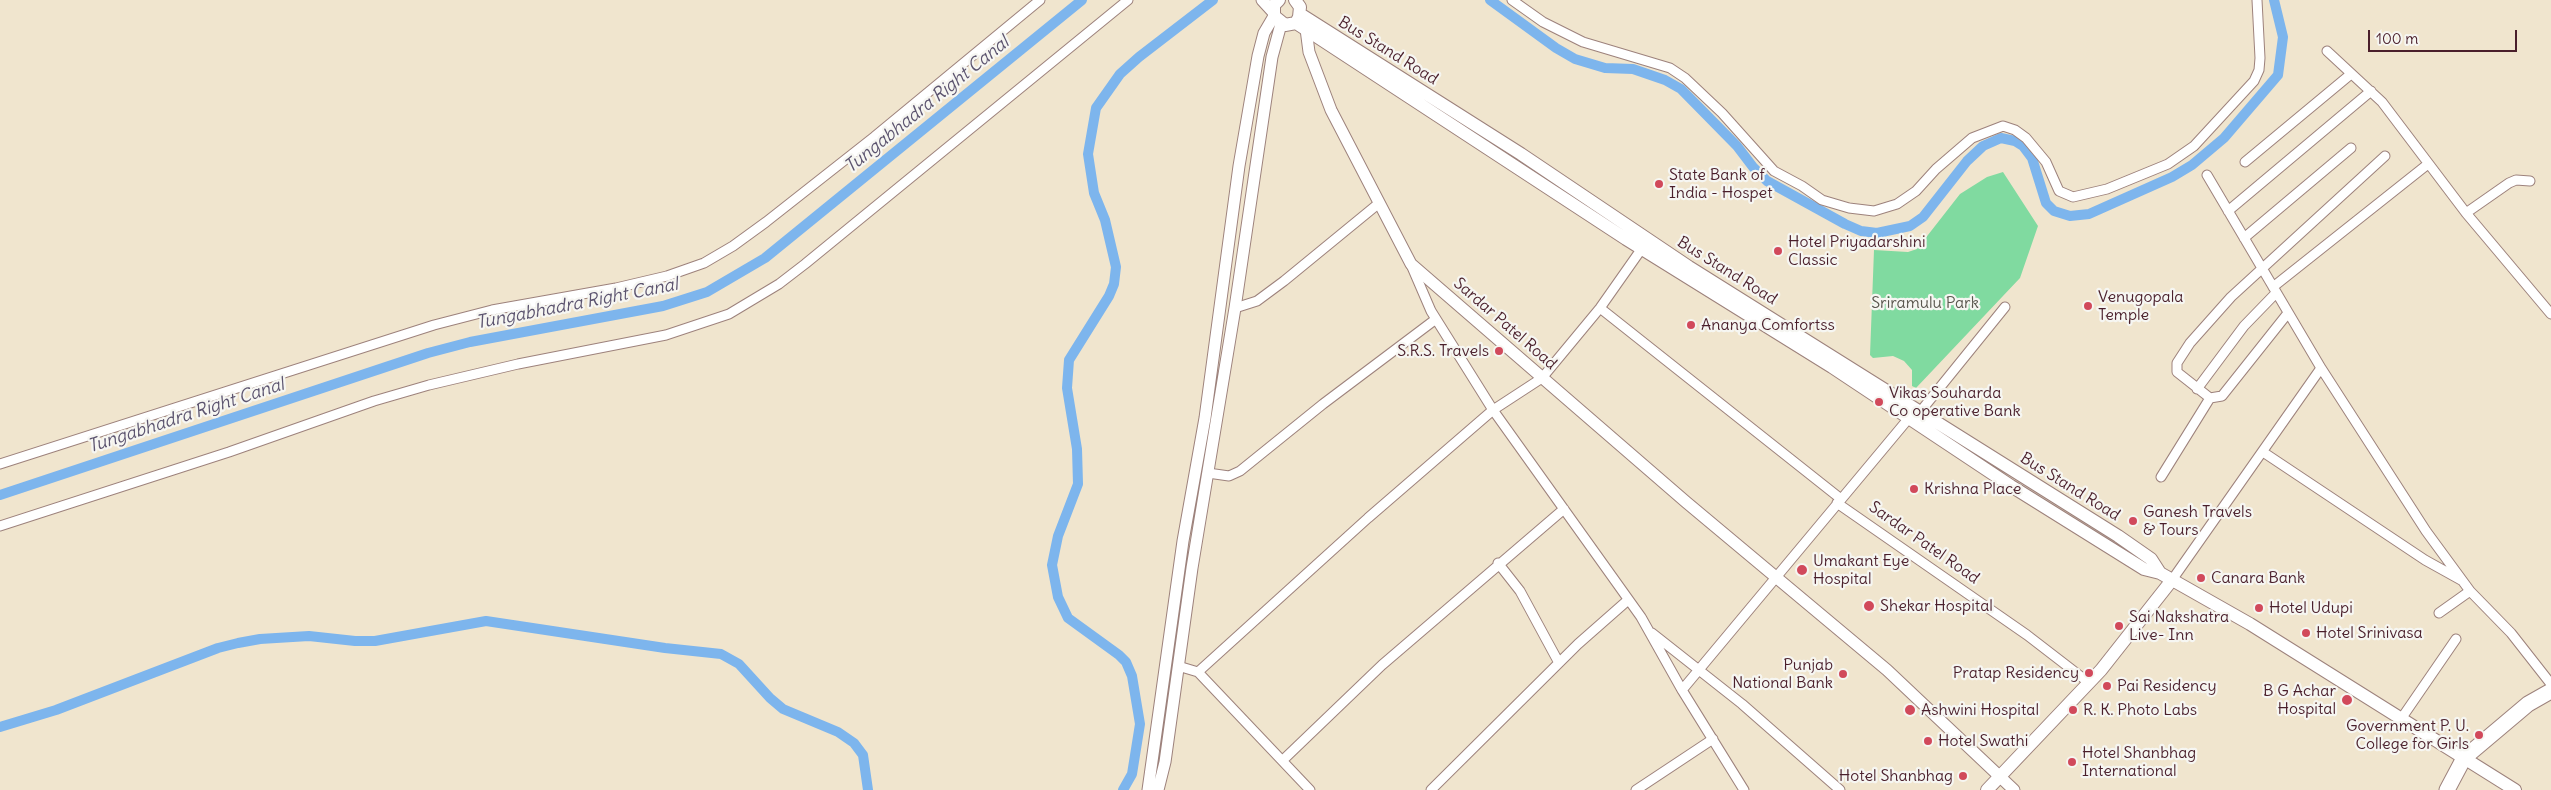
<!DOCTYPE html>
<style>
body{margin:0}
#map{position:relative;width:2551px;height:790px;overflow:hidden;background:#f0e5ce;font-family:Delius,sans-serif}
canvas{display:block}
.scale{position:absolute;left:2368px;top:30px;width:149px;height:22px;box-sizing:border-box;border:2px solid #4a1f2b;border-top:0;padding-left:6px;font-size:15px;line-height:18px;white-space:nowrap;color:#4a1f2b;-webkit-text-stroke:4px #f6f6f2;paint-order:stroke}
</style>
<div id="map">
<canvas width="2551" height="790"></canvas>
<div class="scale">100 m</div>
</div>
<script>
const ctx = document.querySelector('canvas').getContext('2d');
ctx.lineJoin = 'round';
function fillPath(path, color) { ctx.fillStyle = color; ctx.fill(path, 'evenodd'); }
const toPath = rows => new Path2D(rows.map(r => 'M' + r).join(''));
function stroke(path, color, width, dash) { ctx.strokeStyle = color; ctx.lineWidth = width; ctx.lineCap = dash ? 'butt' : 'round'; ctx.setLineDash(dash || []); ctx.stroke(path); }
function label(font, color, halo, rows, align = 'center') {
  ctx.font = font + ' Delius,sans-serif'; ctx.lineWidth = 4.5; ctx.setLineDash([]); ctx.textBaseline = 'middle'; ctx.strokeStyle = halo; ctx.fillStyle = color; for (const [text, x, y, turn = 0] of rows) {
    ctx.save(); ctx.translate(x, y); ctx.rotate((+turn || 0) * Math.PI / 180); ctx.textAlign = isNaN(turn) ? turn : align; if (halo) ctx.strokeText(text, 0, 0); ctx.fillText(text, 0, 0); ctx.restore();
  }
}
fillPath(toPath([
 [2003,172,2038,226,2020,278,1916,388,1912,386,1912,370,1904,361,1893,356,1873,358,1870,355,1874,250,1908,252,1917,249,1960,194,1987,177]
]), '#80daa0');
stroke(toPath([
 [1490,0,1556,48,1575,59,1605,68,1633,69,1665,80,1681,89,1737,146,1753,167,1767,181,1845,224,1861,231,1877,233,1910,226,1923,217,1967,161,1983,146,2001,138,2015,141,2023,146,2032,158,2046,203,2054,211,2070,216,2089,214,2172,177,2192,165,2224,138,2278,75,2283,37,2274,0],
 [0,495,428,353,470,342,663,306,707,292,765,258,1082,0],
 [0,727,56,710,218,648,238,643,260,639,309,636,355,641,375,641,486,621,665,648,721,654,739,664,770,698,783,709,838,732,854,743,863,755,868,790],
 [1123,790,1132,774,1140,724,1132,676,1126,662,1119,655,1068,618,1058,597,1052,565,1058,536,1078,484,1077,449,1067,388,1069,360,1109,296,1114,284,1116,267,1105,220,1094,193,1088,154,1096,108,1120,74,1139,57,1213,0]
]), '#7db5ed', 10);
const minor = toPath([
 [1512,0,1543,22,1583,42,1670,68,1685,78,1722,113,1774,171,1802,186,1822,200,1849,208,1874,211,1897,204,1916,191,1936,169,1972,138,2003,126,2015,130,2026,138,2046,162,2059,191,2073,197,2107,189,2168,164,2194,146,2254,81,2259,70,2260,58,2257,0],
 [2327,51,2382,102,2466,213,2551,314],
 [2245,162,2351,74],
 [2207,175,2321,368,2426,531,2470,591,2511,633,2551,684],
 [2228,211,2371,91],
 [2466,213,2509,183,2516,180,2530,181],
 [2244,238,2351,148],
 [1412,267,1431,311,1493,410,1641,617,1682,690,1744,790],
 [2273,287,2428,164],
 [1235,308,1257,301,1284,281,1378,204],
 [1600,308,1841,499],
 [2288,313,2222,396,2210,398,2177,372,2177,363,2190,343,2231,297,2385,156],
 [2197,389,2244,326,2276,293],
 [2263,452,2425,560,2461,580],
 [0,464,434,325,492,310,616,288,667,276,704,263,733,246,766,222,874,137,1040,0],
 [1208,473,1229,476,1240,471,1323,404,1436,319],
 [2161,477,2210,398],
 [1837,503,2027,635,2088,682],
 [0,526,229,452,374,401,429,385,518,364,666,335,729,314,779,284,805,264,1128,0],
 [1498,563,1520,591,1559,663],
 [2172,580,2321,368],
 [2439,613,2470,591],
 [1652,633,1742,704,1840,790],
 [1178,666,1198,672,1310,790],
 [1198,672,1368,518,1493,410,1542,378,1600,308,1645,244],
 [1682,690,1909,418,1920,412,2005,307],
 [2401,719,2456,639],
 [1283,760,1382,665,1564,509],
 [1431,790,1578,644,1628,600],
 [1636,790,1713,739]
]);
const tertiary = toPath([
 [1262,0,1273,12],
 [1306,29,1309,52,1331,110,1411,264,1686,502,1887,670,2014,790],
 [1148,790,1183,541,1205,418,1239,166,1258,56,1264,33,1274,16],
 [1158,790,1165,762,1192,568,1235,308,1272,57,1281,24]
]);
const secondary = toPath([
 [1279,0,1274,5,1274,16,1285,25,1296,23,1299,17,1300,7,1295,0],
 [1300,14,1521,154,1689,267,2118,536,2151,559,2160,573],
 [1296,23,1626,239,1832,367,2011,486,2144,569,2160,573,2250,624,2515,790],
 [1987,790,2101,670,2172,580]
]);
const primary = toPath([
 [2447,790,2464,758,2528,704,2551,691]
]);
stroke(minor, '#9d827c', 11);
stroke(tertiary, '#9d827c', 13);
stroke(secondary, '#9d827c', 14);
stroke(primary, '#9d827c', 17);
stroke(minor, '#fff', 9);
stroke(tertiary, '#fff', 11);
stroke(secondary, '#fff', 12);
stroke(primary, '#fff', 15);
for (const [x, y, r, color] of [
 [1659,184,5,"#d1495b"],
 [1778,251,5,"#d1495b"],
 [2088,306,5,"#d1495b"],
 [1691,325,5,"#d1495b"],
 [1499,351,5,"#d1495b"],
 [1879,402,5,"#d1495b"],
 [1914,489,5,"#d1495b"],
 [2133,521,5,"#d1495b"],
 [1802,570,6,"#d1495b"],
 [2201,578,5,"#d1495b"],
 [1869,606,6,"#d1495b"],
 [2259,608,5,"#d1495b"],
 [2119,626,5,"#d1495b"],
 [2306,633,5,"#d1495b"],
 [2089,673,5,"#d1495b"],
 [1843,674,5,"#d1495b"],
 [2107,686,5,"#d1495b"],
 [2347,700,6,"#d1495b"],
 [1910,710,6,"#d1495b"],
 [2073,710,5,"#d1495b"],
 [2479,735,5,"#d1495b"],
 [1928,741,5,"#d1495b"],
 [2072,762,5,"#d1495b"],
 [1963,776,5,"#d1495b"]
]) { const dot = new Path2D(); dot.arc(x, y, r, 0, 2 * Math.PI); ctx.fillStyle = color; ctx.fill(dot); stroke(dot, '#f6f6f2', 2); }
label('16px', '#4a1f2b', '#f6f6f2', [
 ["Bus Stand Road",1388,51,32],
 ["Bus Stand Road",1727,271,32],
 ["Sardar Patel Road",1505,324,41],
 ["Bus Stand Road",2070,487,32],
 ["Sardar Patel Road",1924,543,35]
]);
label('16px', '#4a1f2b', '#f6f6f2', [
 ["State Bank of",1669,175],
 ["India - Hospet",1669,193],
 ["Hotel Priyadarshini",1788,242],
 ["Classic",1788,260],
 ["Venugopala",2098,297],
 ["Temple",2098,315],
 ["Ananya Comfortss",1701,325],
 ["S.R.S. Travels",1489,351,"right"],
 ["Vikas Souharda",1889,393],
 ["Co operative Bank",1889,411],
 ["Krishna Place",1924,489],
 ["Ganesh Travels",2143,512],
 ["& Tours",2143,530],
 ["Umakant Eye",1813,561],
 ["Hospital",1813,579],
 ["Canara Bank",2211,578],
 ["Shekar Hospital",1880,606],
 ["Hotel Udupi",2269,608],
 ["Sai Nakshatra",2129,617],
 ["Live- Inn",2129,635],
 ["Hotel Srinivasa",2316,633],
 ["Punjab",1833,665,"right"],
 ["National Bank",1833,683,"right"],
 ["Pratap Residency",2079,673,"right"],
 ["Pai Residency",2117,686],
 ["B G Achar",2336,691,"right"],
 ["Hospital",2336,709,"right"],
 ["Ashwini Hospital",1921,710],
 ["R. K. Photo Labs",2083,710],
 ["Government P. U.",2469,726,"right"],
 ["College for Girls",2469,744,"right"],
 ["Hotel Swathi",1938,741],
 ["Hotel Shanbhag",2082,753],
 ["International",2082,771],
 ["Hotel Shanbhag",1953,776,"right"]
], 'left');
label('16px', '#5a574e', '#f6f6f2', [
 ["Sriramulu Park",1925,303]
]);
label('italic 18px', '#5c546f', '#f6f6f2', [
 ["Tungabhadra Right Canal",927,105,-39],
 ["Tungabhadra Right Canal",577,304,-11],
 ["Tungabhadra Right Canal",186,416,-18]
]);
</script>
